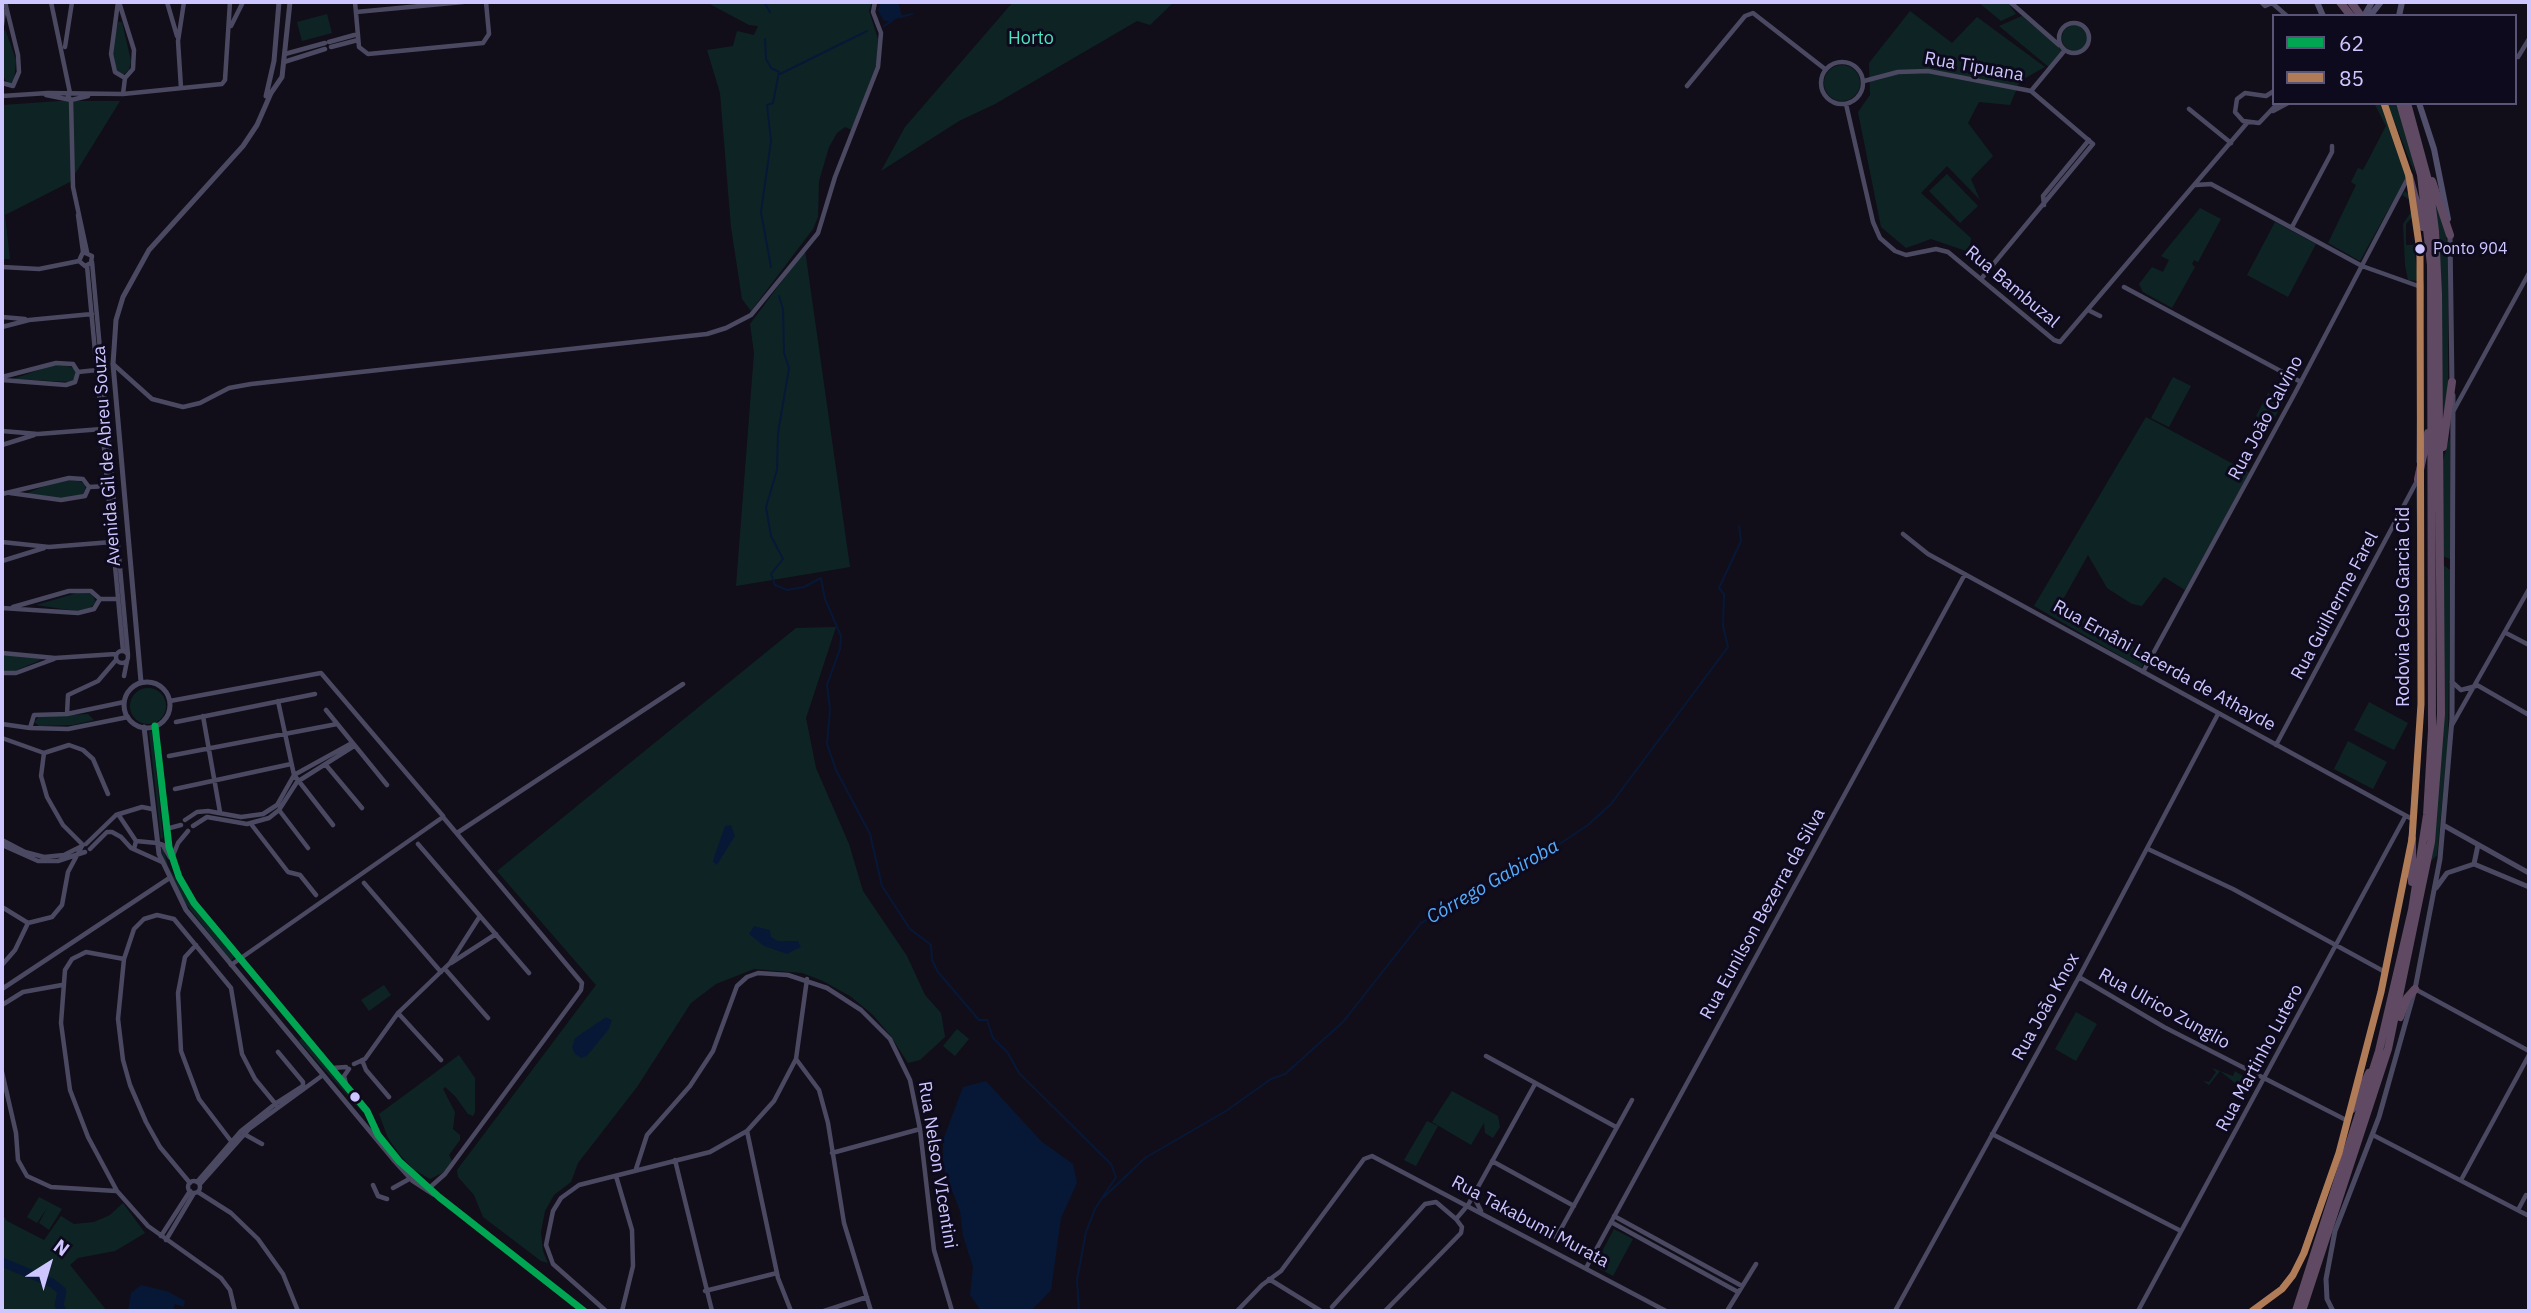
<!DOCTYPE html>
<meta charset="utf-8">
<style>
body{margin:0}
#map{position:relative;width:2531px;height:1313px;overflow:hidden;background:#110e19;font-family:"IBM Plex Sans",sans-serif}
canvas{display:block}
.frame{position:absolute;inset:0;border:4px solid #cdc6ff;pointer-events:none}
.legend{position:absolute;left:2272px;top:14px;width:245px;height:91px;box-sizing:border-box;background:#0e0a1d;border:2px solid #5a5577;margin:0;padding:9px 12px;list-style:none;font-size:21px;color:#cdc6ff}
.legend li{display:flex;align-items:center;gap:14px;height:35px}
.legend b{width:35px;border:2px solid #5a5577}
.north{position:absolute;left:14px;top:1229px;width:70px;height:70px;-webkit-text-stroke:5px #0e0a1d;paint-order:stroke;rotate:37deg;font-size:19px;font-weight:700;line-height:28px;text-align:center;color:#cdc6ff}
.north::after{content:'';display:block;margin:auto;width:24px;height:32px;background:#cdc6ff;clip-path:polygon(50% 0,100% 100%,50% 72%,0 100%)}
</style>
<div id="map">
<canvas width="2531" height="1313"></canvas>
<div class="frame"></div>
<ul class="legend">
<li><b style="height:9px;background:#00a651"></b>62</li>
<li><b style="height:9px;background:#b07c57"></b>85</li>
</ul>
<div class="north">N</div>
</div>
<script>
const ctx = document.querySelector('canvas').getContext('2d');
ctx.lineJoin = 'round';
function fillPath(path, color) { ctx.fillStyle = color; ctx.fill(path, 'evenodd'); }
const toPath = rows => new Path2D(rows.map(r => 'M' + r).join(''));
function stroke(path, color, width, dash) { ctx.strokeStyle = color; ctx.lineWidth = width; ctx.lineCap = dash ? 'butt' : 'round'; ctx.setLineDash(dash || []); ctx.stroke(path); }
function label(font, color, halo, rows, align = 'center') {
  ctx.font = font + ' "IBM Plex Sans",sans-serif'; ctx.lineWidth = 6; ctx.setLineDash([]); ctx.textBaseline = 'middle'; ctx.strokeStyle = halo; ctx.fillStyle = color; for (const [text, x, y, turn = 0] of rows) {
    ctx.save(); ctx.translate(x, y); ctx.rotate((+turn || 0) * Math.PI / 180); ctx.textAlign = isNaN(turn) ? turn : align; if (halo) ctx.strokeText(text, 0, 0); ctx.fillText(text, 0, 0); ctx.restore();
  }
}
fillPath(toPath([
 [706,2,872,2,869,11,878,39,877,63,852,130,845,127,837,133,829,147,819,181,818,217,813,229,751,311,742,299,731,227,720,93,707,50,733,46,737,31,754,35,758,26,749,25],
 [1013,2,1174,2,1150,25,1137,21,995,104,959,121,881,171,905,127],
 [1978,2,2007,2,2016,14,2001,21],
 [1910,11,1952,43,1977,17,2045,67,2020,81,2010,105,1979,102,1968,123,1993,156,1971,179,1980,200,1947,166,1921,193,1971,238,1969,252,1931,239,1906,248,1881,227,1858,112,1870,95,1869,63],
 [327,14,332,33,302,41,297,22],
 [2022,16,2064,51,2050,68,1999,26],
 [118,22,122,22,131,61,129,70,122,76,117,73,112,51],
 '2062 38a13 13 0 1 1 26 0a13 13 0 1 1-26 0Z',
 [5,29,16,60,14,82,8,84,2,75,2,41],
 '1824 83a18 18 0 1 1 36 0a18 18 0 1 1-36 0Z',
 [60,101,120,101,70,182,5,215,10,259,2,259,2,105],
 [2374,103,2380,103,2407,176,2360,261,2328,243,2356,185,2351,182,2358,168,2363,170,2386,126],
 [2387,103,2395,103,2400,116,2411,147,2415,174],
 [1947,174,1978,206,1960,223,1929,191],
 [2405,191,2412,197,2414,215,2406,224,2406,245,2414,245,2418,281,2408,280,2405,265,2403,224,2411,212,2410,200,2402,195],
 [2435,200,2446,232,2448,256,2448,398,2443,442],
 [2200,208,2221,219,2198,262,2194,260,2192,264,2195,267,2172,308,2143,292,2139,284,2152,267,2163,272,2169,260,2161,256],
 [2275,222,2316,244,2288,297,2247,275],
 [805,250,850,567,736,586,754,353,750,324],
 [64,365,76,369,75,379,70,382,13,379,50,366],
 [2173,377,2191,386,2169,427,2151,418],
 [2268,393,2284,401,2271,424,2256,416],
 [2146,417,2250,473,2185,590,2164,577,2142,606,2132,604,2107,588,2088,555,2061,603,2056,602,2148,655,2141,668,2034,606],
 [2450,436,2450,559,2442,556,2442,464],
 [76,480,86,484,84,494,62,499,25,494,57,481],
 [2442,564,2450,570,2448,742,2437,855,2429,863,2438,778],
 [77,593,92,594,96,602,90,608,76,611,36,605],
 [836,627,806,718,816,768,849,844,863,891,907,956,925,995,941,1013,945,1037,920,1060,908,1063,890,1035,873,1015,850,996,823,981,802,973,754,969,716,984,691,1003,637,1087,578,1163,571,1182,554,1195,545,1211,541,1232,543,1251,548,1263,541,1261,483,1217,474,1195,458,1177,457,1170,596,985,497,871,796,628],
 [2,655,41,658,43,659,10,673,2,671],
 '130 706a18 18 0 1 1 36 0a18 18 0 1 1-36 0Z',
 [2369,702,2408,723,2394,750,2354,730],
 [88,714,94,720,73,725,39,726,34,722,39,717],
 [152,731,163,837,161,839,149,732],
 [2348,741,2387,762,2373,789,2334,769],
 [163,847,168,866,184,893,234,957,231,961,182,899,165,863,161,848],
 [384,985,391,995,369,1011,361,1000],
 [2076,1012,2097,1024,2076,1061,2055,1049],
 [957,1029,969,1039,955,1056,943,1046],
 [302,1037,362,1109,363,1113,299,1041],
 [459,1055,475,1078,475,1112,473,1116,468,1114,455,1096,445,1087,443,1089,455,1112,453,1129,460,1135,460,1140,449,1155,452,1161,446,1171,430,1179,413,1169,400,1155,388,1138,379,1114],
 [2212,1068,2233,1076,2235,1071,2253,1083,2246,1092,2220,1071,2209,1085,2203,1081,2209,1082,2216,1072],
 [1452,1091,1498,1116,1500,1127,1493,1138,1485,1133,1484,1123,1471,1145,1432,1122],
 [1427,1121,1438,1126,1416,1166,1404,1160],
 [39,1197,62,1209,49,1230,39,1223,47,1208,37,1223,27,1217],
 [123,1203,145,1233,115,1251,78,1258,70,1265,107,1311,6,1311,2,1307,2,1214,7,1221,44,1240,61,1216,74,1224,94,1222,110,1215],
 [1614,1229,1633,1239,1613,1276,1598,1268,1596,1263]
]), '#0e2424');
fillPath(toPath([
 [881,2,898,2,902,16,890,22,883,20,878,10],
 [731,825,735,836,717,865,713,862,714,857,725,826],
 [754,926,770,930,771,937,778,941,798,941,801,947,787,954,764,946,749,934],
 [606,1017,612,1020,609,1029,587,1056,581,1058,575,1054,572,1048,575,1038],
 [986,1081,1041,1141,1073,1164,1077,1183,1061,1218,1051,1290,1031,1311,981,1311,970,1295,973,1267,963,1236,960,1211,943,1167,943,1140,963,1087],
 [141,1285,169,1292,185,1301,184,1307,175,1304,173,1309,176,1311,128,1311,131,1293]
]), '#071837');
stroke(toPath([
 [764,2,770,12],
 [900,17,912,14],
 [884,26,892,21],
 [765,39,766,59,771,68,779,72,773,103,767,105,771,141,761,212,771,267],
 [780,74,867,31],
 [779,296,783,309,784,353,789,368,778,433,777,470,766,507,771,536,783,559,771,574,775,585,787,590,804,587,821,578,825,599,841,636,840,649,827,685,830,709,827,744,836,770,870,834,882,886,910,929,931,945,932,960,938,972,979,1020,987,1020,993,1038,1008,1053,1019,1073,1111,1164,1116,1177,1095,1209,1086,1232,1077,1280,1079,1311],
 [1104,1197,1145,1158,1226,1111,1271,1079,1285,1074,1343,1022,1421,923,1525,867,1588,825,1611,804,1728,647,1723,626,1724,594,1719,588,1741,541,1739,526]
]), '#071837', 2);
stroke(toPath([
 [2,1262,52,1283,62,1291,59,1305,62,1311]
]), '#071837', 9);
stroke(toPath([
 [51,2,70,93,68,96,71,100,73,187,87,252],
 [118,2,111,54,115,72,125,78,133,69,134,50,119,2],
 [167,2,177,36],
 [355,2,359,47,368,54,483,43,489,34,486,2],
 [2010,2,2059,45],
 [2261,2,2265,6,2272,3],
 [2271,2,2287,16],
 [356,12,463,2],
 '2059 38a15 15 0 1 1 30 0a15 15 0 1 1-30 0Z',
 [2,25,4,11],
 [231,26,243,2],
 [329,42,358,34],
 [65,47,72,2],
 [331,47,358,40],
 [285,54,325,43],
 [2518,57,2529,39],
 '1821 83a21 21 0 1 1 42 0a21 21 0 1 1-42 0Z',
 [284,62,325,49],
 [1864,81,1898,72,1928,71,2031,91,2093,144,1981,279],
 [2,83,13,86,19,72,18,55,5,2],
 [1687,86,1745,16,1753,13,1825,69],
 [181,88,178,41,184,2],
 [2031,91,2065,50],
 [2274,91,2266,96,2245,93,2237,99,2235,112,2243,121,2259,123,2278,103],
 [123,94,125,78],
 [46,95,71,100,88,96],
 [2,96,48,93,123,94,222,84,225,80,230,2],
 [1846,104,1873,222,1880,238,1895,251,1906,255,1936,249,1948,252,2054,340,2060,342,2247,123],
 [2189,109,2231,143],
 [2273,111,2288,103],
 [2196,185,2211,184,2362,266,2421,287],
 [2044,205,2043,196,2089,140],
 [78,215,83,252],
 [2292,227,2332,152,2332,146],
 [92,262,128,655],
 [87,266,123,651],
 [2,267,39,269,79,261,85,266,91,263,92,256,83,252,79,261],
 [2124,287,2301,382],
 [2090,311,2100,316],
 [2,317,25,319],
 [2,327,29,320,92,314],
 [113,364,152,399,183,407,200,403,229,388,251,384,707,334,726,328,751,315,818,233,835,177,878,67,881,33,873,12,875,2],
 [78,372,97,370],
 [2,377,56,363,73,364,78,372,75,382,66,385,2,380],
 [2454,410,2529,273],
 [2,431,38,434,102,429],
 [2,445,34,435],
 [89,487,108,486],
 [2,494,69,478,83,479,89,487,85,496,61,500,10,493],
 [1903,534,1928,554,2412,819],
 [2,542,49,547,112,542],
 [2,561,44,548],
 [100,599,118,599],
 [2,608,78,613,94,609,100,599,91,591,69,591,13,607],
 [2506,633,2529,645],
 '116 657a6 6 0 1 1 12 0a6 6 0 1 1-12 0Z',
 [2,653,55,658,116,654],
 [2143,672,2295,393,2409,176],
 [2,673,16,673,54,659],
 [124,676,127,661],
 [2452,682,2461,690,2476,686],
 [2477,685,2529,715],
 [170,701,321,673,443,816],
 [278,701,294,775,333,825],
 [326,710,387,785],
 [67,714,68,695,98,681,116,660],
 [203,716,220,812],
 [176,722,315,694],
 [2,724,30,728,68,729,128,717],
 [2452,725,2529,589],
 [30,728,34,715,67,714,124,702],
 [2,738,44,753],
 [2276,745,2418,479],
 [169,756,337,724],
 [326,765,362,808],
 [175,789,291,764],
 [279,810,308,848],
 [118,814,136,841,134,849],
 [185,820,197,812,208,811,241,817,263,814,277,805,294,775,352,743],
 [251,824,288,872,300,875,316,895],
 [193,826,207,817,247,824,269,818,279,810,297,782,354,746],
 [166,829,181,825],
 [457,833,683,684],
 [2,840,25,852,44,857,64,855,82,846],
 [136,841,157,843],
 [86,844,116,815,142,807,152,809],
 [418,844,529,973],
 [2,845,38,861,58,861,85,852],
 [83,845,63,825,47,797,41,776,44,753,69,745,83,750,93,759,108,794],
 [90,849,107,832,112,832,121,837,131,848,162,862],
 [2148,849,2233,889,2385,972],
 [172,858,178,843,188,831],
 [364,883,441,972],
 [2,907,28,923,52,917,62,905,68,872,82,846],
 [196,945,185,957,178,993,181,1051,199,1099,234,1145],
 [124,959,86,952,72,959,65,970,61,1023,70,1090,88,1137,117,1191,148,1226,221,1278,230,1290,235,1311],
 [451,963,496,934],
 [2,965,15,950,28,923],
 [231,965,443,817,582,983,581,990,445,1174,427,1190],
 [445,969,488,1018],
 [2079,977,2164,1027,2348,1121],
 [2,989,168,879],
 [2415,989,2529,1051],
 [2,1005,23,992,62,985],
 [398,1013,441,1060],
 [1486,1056,1616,1127],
 [796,1059,819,1090,828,1123,844,1223,871,1311],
 [362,1060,366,1070,389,1097],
 [354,1064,365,1059,398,1013,450,963,480,916],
 [332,1068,346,1067],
 [2,1072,16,1133,18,1160,27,1176,51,1187,116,1191],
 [346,1084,344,1076,349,1069],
 [747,1131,778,1278,791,1311],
 [244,1134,262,1144],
 [1992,1134,2181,1231],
 [2373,1135,2529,1216],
 [832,1153,920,1129],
 [675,1160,712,1311],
 [1492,1161,1574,1206],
 [636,1169,647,1135,690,1086,713,1051,737,986,747,977,758,973,788,975,827,988,861,1010,890,1039,910,1080,920,1129,934,1250,952,1311],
 [616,1176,632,1230,633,1266,622,1311],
 [2461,1180,2529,1055],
 '188 1187a6 6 0 1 1 12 0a6 6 0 1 1-12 0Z',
 [197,1182,241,1131,275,1104,303,1086,303,1082,278,1052],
 [190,1183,160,1147,146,1122,130,1085,123,1060,118,1019,124,959,134,929,144,919,157,915,174,919,231,988,242,1054,255,1079,278,1107],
 [200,1184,249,1129,323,1075],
 [373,1185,378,1196,387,1199],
 [393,1188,411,1178],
 [198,1192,231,1213,258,1239,283,1274,298,1311],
 [1473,1195,1481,1211],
 [2518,1210,2526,1195],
 [1614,1216,1742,1286],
 [1456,1219,1468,1205,1535,1084],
 [1611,1222,1738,1292],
 [161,1236,190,1191],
 [1556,1238,1632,1100],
 [166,1240,194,1193],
 [1586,1268,1965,574],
 [1269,1279,1321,1311],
 [705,1291,777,1273],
 [1332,1307,1425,1204,1436,1202,1456,1219,1462,1227,1461,1233,1385,1311],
 [606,1311,553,1264,546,1245,553,1211,561,1198,579,1185,710,1152,747,1131,774,1101,796,1059,807,979],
 [824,1311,867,1297],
 [1237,1311,1262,1285,1281,1271,1364,1159,1372,1156,1666,1311],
 [1727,1311,1756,1264],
 [1895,1311,2079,977,2218,714],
 [2138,1311,2405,817]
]), '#4b4962', 4.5);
stroke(toPath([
 [266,96,274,61,279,2],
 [2417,217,2421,287,2419,462],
 [2450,235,2452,385],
 [141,682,113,364,116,320,123,297,149,250,243,146,257,125,271,93,282,77,290,2],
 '124 705a23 23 0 1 1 46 0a23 23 0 1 1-46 0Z',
 [155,726,169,847,179,877,194,903,367,1111,378,1135,399,1161,439,1197,584,1311],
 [144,727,159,854,186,910,393,1159,413,1181,433,1194],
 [2443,825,2529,873],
 [2411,840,2421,704,2419,476],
 [157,843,163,845,170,857],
 [2474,864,2478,845],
 [2436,888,2447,873,2474,864,2529,887],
 [2355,1096,2381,992,2409,853],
 [2252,1311,2282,1289,2298,1266,2339,1153,2352,1106],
 [2333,1311,2327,1299,2326,1279,2335,1231,2379,1117,2415,989,2440,859,2452,719,2453,395]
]), '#4b4962', 5);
stroke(toPath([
 [2317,2,2323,16],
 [2364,16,2372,2],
 [2370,16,2381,2],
 [2399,16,2402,2],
 [2384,103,2409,176],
 [2419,103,2434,149,2448,219],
 [2254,1311,2260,1311]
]), '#524f6d', 6);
stroke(toPath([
 [2340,2,2351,16],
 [2351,2,2361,16],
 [2409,176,2423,227],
 [2432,181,2450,235],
 [2443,447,2452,382],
 [2418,479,2428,433],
 [2412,839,2412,882],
 [2400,1017,2407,998,2415,989],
 [2352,1109,2369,1073],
 [2296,1311,2379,1051,2412,910,2427,815,2432,730,2431,265,2421,175,2400,103],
 [2302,1311,2388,1049,2431,842,2441,714,2438,294,2435,231,2429,184,2407,103]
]), '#604962', 8);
stroke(toPath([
 [155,726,169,847,179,877,194,903,367,1111,378,1135,399,1161,439,1197,584,1311]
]), '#00a651', 7);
stroke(toPath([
 [2252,1311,2282,1289,2293,1275,2304,1253,2339,1153,2381,992,2412,839,2421,704,2420,251,2409,176,2384,103]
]), '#b07c57', 7);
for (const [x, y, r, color] of [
 [2420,249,6,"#cdc6ff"],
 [355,1097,6,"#cdc6ff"]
]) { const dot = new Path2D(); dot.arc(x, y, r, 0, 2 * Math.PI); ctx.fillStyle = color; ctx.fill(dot); stroke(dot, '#0e0a1d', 2.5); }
label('16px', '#cdc6ff', '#0e0a1d', [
 ["Ponto 904",2433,249]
], 'left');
label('18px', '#4ee3bf', '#0e0a1d', [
 ["Horto",1031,39]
]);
label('18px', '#cdc6ff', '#0e0a1d', [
 ["Rua Tipuana",1974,67,10],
 ["Rua Bambuzal",2012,287,40],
 ["Rua João Calvino",2266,418,-62],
 ["Avenida Gil de Abreu Souza",107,456,-94],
 ["Rua Guilherme Farel",2335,606,-62],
 ["Rodovia Celso Garcia Cid",2404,607,-90],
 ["Rua Ernâni Lacerda de Athayde",2164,666,29],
 ["Rua Eunilson Bezerra da Silva",1763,914,-61],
 ["Rua João Knox",2046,1007,-61],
 ["Rua Ulrico Zunglio",2164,1009,29],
 ["Rua Martinho Lutero",2260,1058,-62],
 ["Rua Nelson VIcentini",937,1165,81],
 ["Rua Takabumi Murata",1530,1222,28]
]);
label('italic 19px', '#54aeff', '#0e0a1d', [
 ["Córrego Gabiroba",1493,882,-30]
]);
</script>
